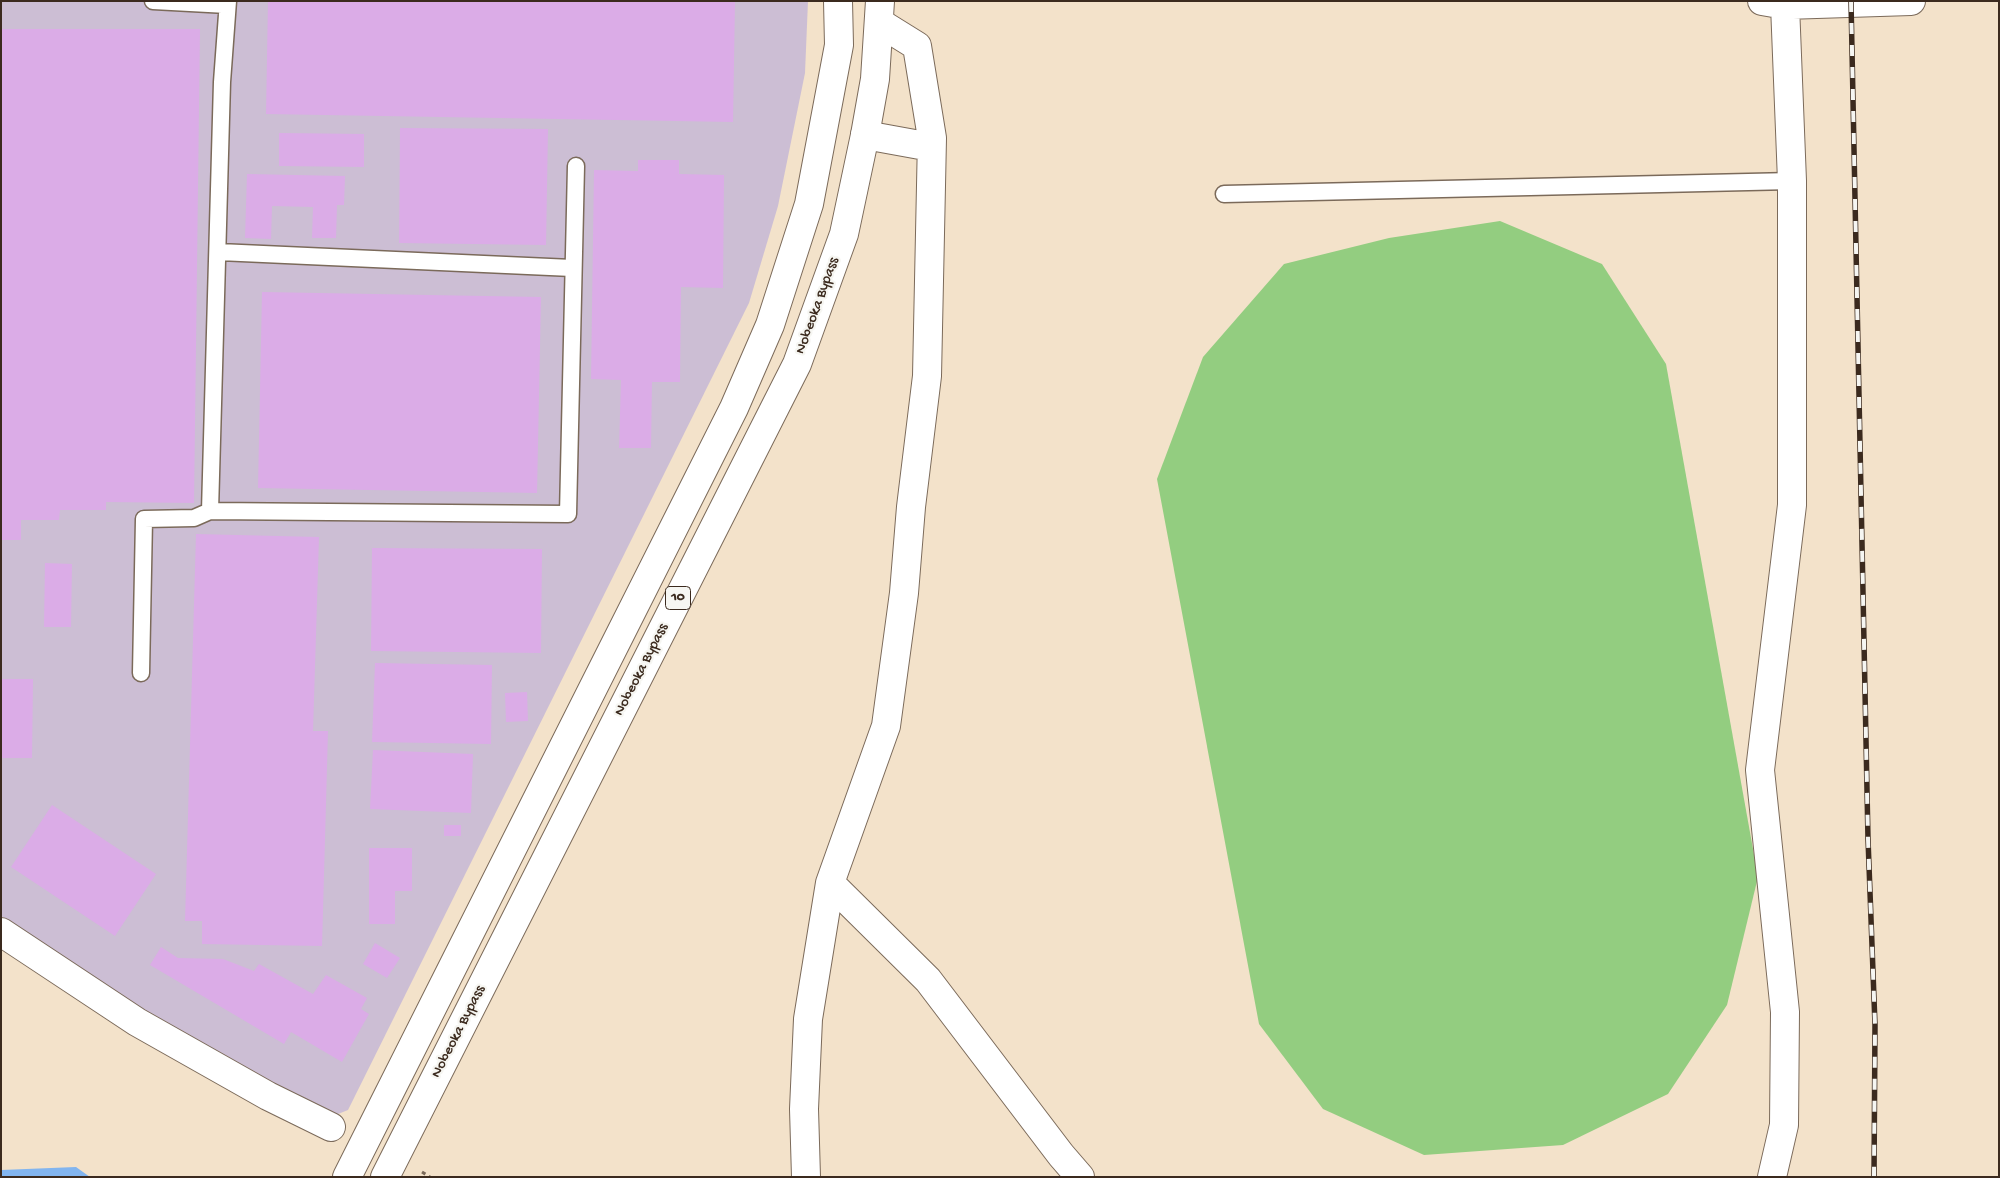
<!DOCTYPE html>
<style>
body{margin:0}
#map{position:relative;width:2000px;height:1178px;overflow:hidden;background:#f3e2ca;font-family:"Gochi Hand",sans-serif}
canvas{display:block}
.frame{position:absolute;inset:0;border:2px solid #3b2a1e;pointer-events:none}
</style>
<div id="map">
<canvas width="2000" height="1178"></canvas>
<div class="frame"></div>
</div>
<script>
const ctx = document.querySelector('canvas').getContext('2d');
ctx.lineJoin = 'round';
function fillPath(path, color) { ctx.fillStyle = color; ctx.fill(path, 'evenodd'); }
const toPath = rows => new Path2D(rows.map(r => 'M' + r).join(''));
function stroke(path, color, width, dash) { ctx.strokeStyle = color; ctx.lineWidth = width; ctx.lineCap = dash ? 'butt' : 'round'; ctx.setLineDash(dash || []); ctx.stroke(path); }
function label(font, color, halo, rows, align = 'center') {
  ctx.font = font + ' "Gochi Hand",sans-serif'; ctx.lineWidth = 4.5; ctx.setLineDash([]); ctx.textBaseline = 'middle'; ctx.strokeStyle = halo; ctx.fillStyle = color; for (const [text, x, y, turn = 0] of rows) {
    ctx.save(); ctx.translate(x, y); ctx.rotate((+turn || 0) * Math.PI / 180); ctx.textAlign = isNaN(turn) ? turn : align; if (halo) ctx.strokeText(text, 0, 0); ctx.fillText(text, 0, 0); ctx.restore();
  }
}
fillPath(toPath([
 [1,1,808,1,805,73,778,206,749,303,348,1110,333,1116,159,1020,1,916]
]), '#ccbed4');
fillPath(toPath([
 [1500,221,1602,264,1666,364,1758,877,1727,1005,1668,1094,1563,1145,1424,1155,1323,1109,1259,1024,1157,479,1203,357,1284,264,1389,238]
]), '#93cd80');
fillPath(toPath([
 [76,1167,90,1177,1,1177,1,1170]
]), '#82b5ef');
fillPath(toPath([
 [268,1,735,1,733,122,266,114],
 [1,29,200,29,194,503,106,502,106,510,60,510,59,520,21,520,21,540,1,540],
 [400,128,548,129,546,245,399,243],
 [279,133,364,134,364,167,279,166],
 [638,160,679,160,679,174,724,175,723,288,681,287,680,382,652,382,651,448,619,448,621,380,591,379,594,170,638,171],
 [247,174,345,176,344,205,337,205,336,238,312,238,313,207,272,206,271,239,245,238],
 [262,292,541,297,537,493,258,488],
 [196,534,319,537,313,731,328,731,322,946,202,944,202,921,185,921],
 [372,548,542,549,541,653,371,651],
 [45,563,72,564,71,627,44,627],
 [375,663,492,665,491,744,372,742],
 [1,679,33,679,32,758,1,758],
 [527,692,528,721,506,722,505,693],
 [373,750,473,754,471,813,370,809],
 [52,805,156,874,115,936,11,867],
 [444,825,461,825,461,836,444,836],
 [369,848,412,848,412,891,395,891,395,924,369,924],
 [375,943,400,958,387,978,363,964],
 [161,947,178,958,223,959,254,971,259,964,313,994,326,975,367,998,361,1009,369,1014,342,1062,291,1032,284,1044,150,965]
]), '#dbace7');
const service = toPath([
 [153,1,227,5],
 [228,1,222,82,210,511,568,514,576,166],
 [1224,194,1792,181],
 [219,252,572,268],
 [141,673,144,519,194,518,210,511]
]);
const minor = toPath([
 [1762,1,1785,5,1911,1],
 [865,135,931,147],
 [830,883,928,980,1061,1155,1080,1177],
 [1,932,137,1022,268,1096,331,1127],
 [806,1177,804,1109,808,1019,830,883,886,726,904,593,911,507,927,376,932,138,917,46,880,23],
 [1772,1177,1784,1125,1785,1012,1760,770,1792,505,1792,181,1785,5]
]);
const trunk = toPath([
 [347,1177,734,408,770,325,809,204,839,45,838,1],
 [385,1177,797,364,844,234,865,135,875,79,880,1]
]);
stroke(service, '#7b6a5a', 19);
stroke(minor, '#7b6a5a', 30);
stroke(trunk, '#7b6a5a', 30);
stroke(toPath([
 [422,1172,430,1177]
]), '#7b6a5a', 3, [4, 4]);
stroke(service, '#fff', 16);
stroke(minor, '#fff', 28);
stroke(trunk, '#fff', 28);
const rail = toPath([
 [1851,1,1868,839,1875,1025,1874,1177]
]);
stroke(rail, '#3b2a1e', 5.5);
stroke(rail, '#f6f6f2', 4, [11]);
for (const [x, y, w] of [
 [678,598,25]
]) { const box = new Path2D(); box.roundRect(x - w / 2, y - 11.5, w, 23, 4); ctx.fillStyle = '#f6f6f2'; ctx.fill(box); stroke(box, '#3b2a1e', 1); }
label('bold 14px', '#3b2a1e', null, [
 ["10",678,598]
]);
label('15px', '#3b2a1e', '#f6f6f2', [
 ["Nobeoka Bypass",818,306,-70],
 ["Nobeoka Bypass",642,670,-63],
 ["Nobeoka Bypass",459,1032,-63]
]);
</script>
